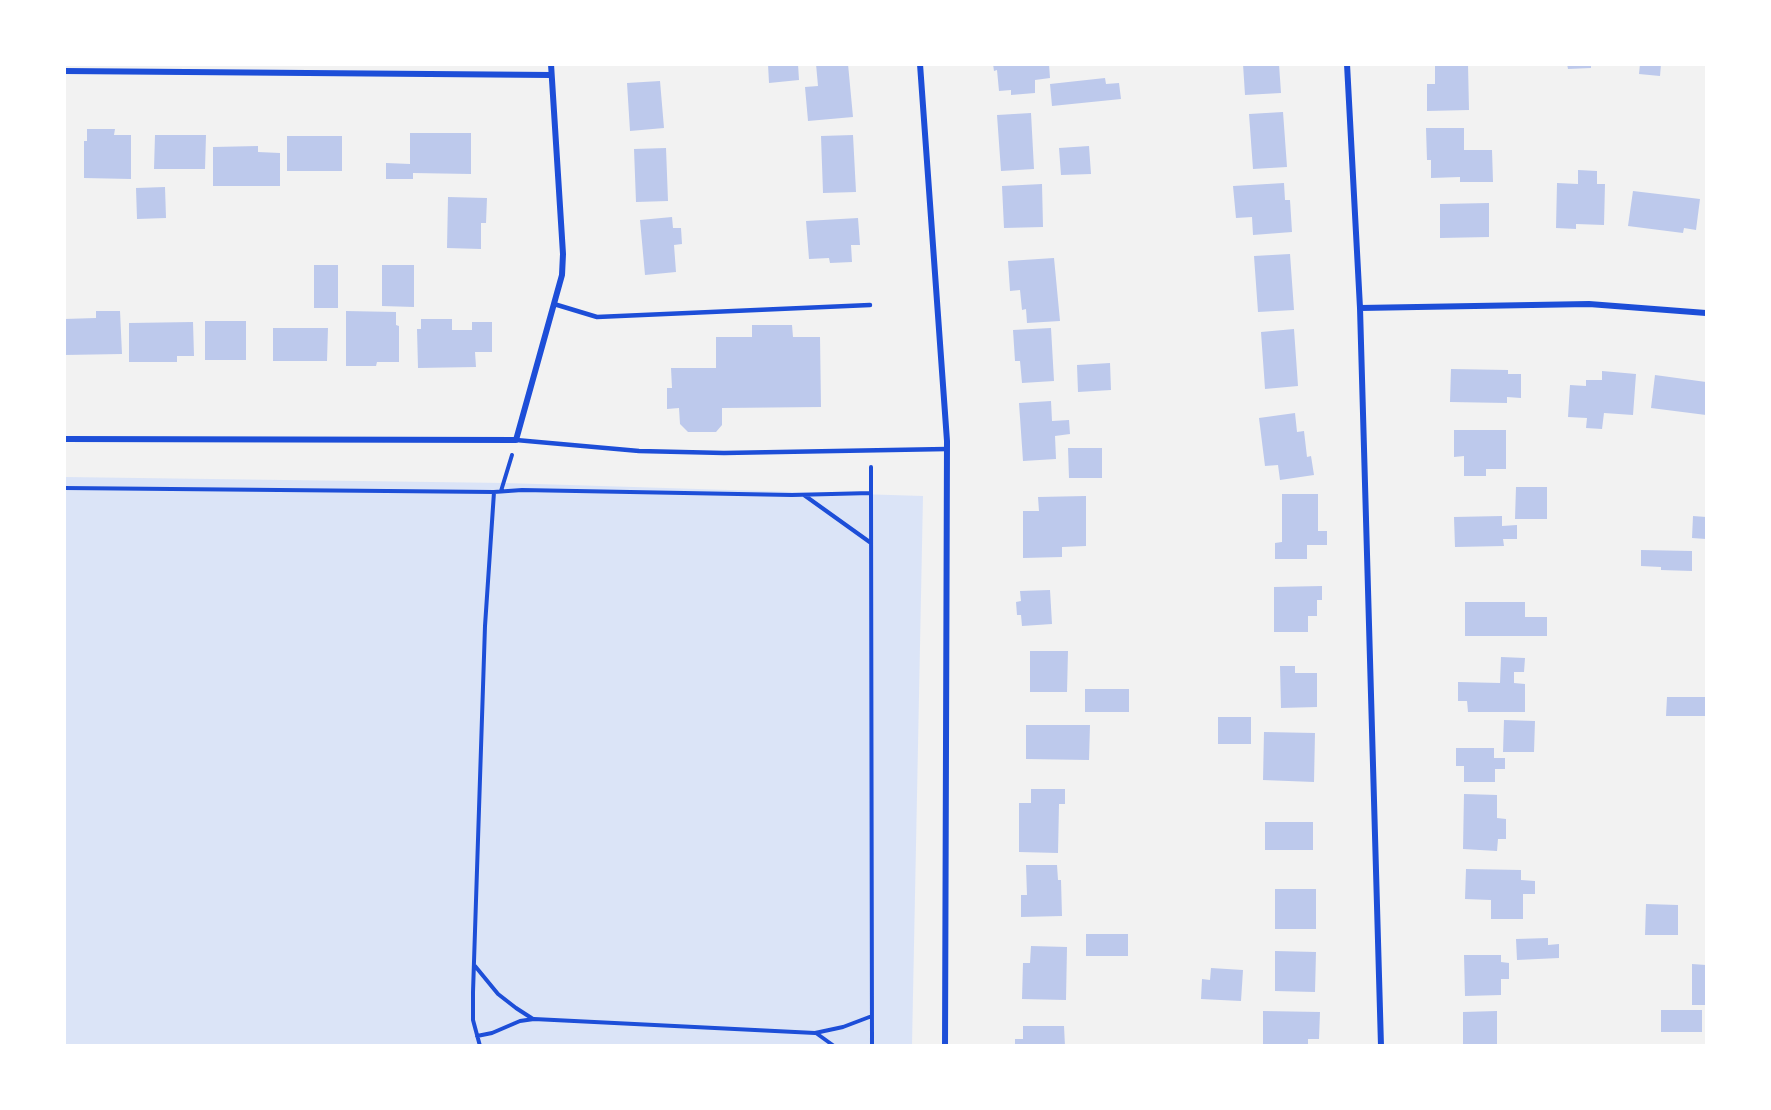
<!DOCTYPE html>
<style>
body{margin:0}
#map{position:relative;width:1771px;height:1110px;overflow:hidden;background:#f2f2f2;font-family:"Source Sans 3",sans-serif}
canvas{display:block}
.frame{position:absolute;inset:0;border:66px solid #fff;pointer-events:none}
</style>
<div id="map">
<canvas width="1771" height="1110"></canvas>
<div class="frame"></div>
</div>
<script>
const ctx = document.querySelector('canvas').getContext('2d');
ctx.lineJoin = 'round';
function fillPath(path, color) { ctx.fillStyle = color; ctx.fill(path, 'evenodd'); }
const toPath = rows => new Path2D(rows.map(r => 'M' + r).join(''));
function stroke(path, color, width, dash) { ctx.strokeStyle = color; ctx.lineWidth = width; ctx.lineCap = dash ? 'butt' : 'round'; ctx.setLineDash(dash || []); ctx.stroke(path); }
fillPath(toPath([
 [65,477,505,483,923,496,912,1045,65,1046]
]), '#dbe4f7');
fillPath(toPath([
 [768,64,798,64,799,80,769,83],
 [816,64,848,64,853,117,808,121,805,87,818,86],
 [993,64,1049,64,1050,78,1035,80,1035,93,1011,95,1011,90,999,91,997,70,994,71],
 [1243,64,1279,64,1281,93,1245,95],
 [1435,64,1468,64,1469,110,1427,111,1427,84,1435,84],
 [1567,64,1591,64,1591,68,1568,69],
 [1640,64,1661,64,1660,76,1639,74],
 [1105,78,1106,84,1119,83,1121,99,1052,106,1050,84],
 [660,81,664,128,630,131,627,83],
 [1283,112,1287,167,1253,169,1249,114],
 [1031,113,1034,169,1001,171,997,115],
 [1426,128,1464,128,1464,150,1492,150,1493,182,1460,182,1460,177,1431,178,1431,160,1427,160],
 [87,129,115,129,114,135,131,135,131,179,84,178,84,141,87,141],
 [410,133,471,133,471,174,413,173,413,179,386,179,386,163,410,164],
 [155,135,206,135,205,169,154,169],
 [853,135,856,192,823,193,821,136],
 [287,136,342,136,342,171,287,171],
 [258,146,258,152,280,153,280,186,213,186,213,147],
 [1089,146,1091,174,1061,175,1059,148],
 [666,148,668,201,636,202,634,149],
 [1578,170,1597,171,1597,184,1605,184,1604,225,1576,224,1576,229,1556,228,1557,183,1578,184],
 [1284,183,1285,200,1290,200,1292,232,1253,235,1252,217,1236,218,1233,186],
 [1042,184,1043,227,1004,228,1002,186],
 [165,187,166,218,137,219,136,188],
 [1633,191,1700,199,1696,230,1684,228,1683,233,1628,226],
 [448,197,487,198,486,223,481,223,481,249,447,248],
 [1489,203,1489,237,1440,238,1440,204],
 [672,217,673,228,681,228,682,244,674,245,676,272,645,275,640,220],
 [858,218,860,245,851,245,852,262,830,263,829,258,809,259,806,221],
 [1290,254,1294,310,1258,312,1254,256],
 [1054,258,1060,321,1027,323,1026,309,1022,310,1020,290,1010,291,1008,261],
 [314,265,338,265,338,308,314,308],
 [382,265,414,265,414,307,382,306],
 [96,311,120,311,122,354,64,355,64,319,96,318],
 [346,311,396,312,396,325,399,326,399,362,377,362,376,366,346,366],
 [421,319,452,319,452,330,472,330,472,322,492,322,492,352,475,352,476,367,418,368,417,329,421,329],
 [205,321,246,321,246,360,205,360],
 [193,322,194,356,177,356,177,362,129,362,129,323],
 [752,325,792,325,793,337,820,337,821,407,722,408,722,425,716,432,688,432,680,424,679,408,667,409,667,388,672,388,671,368,716,368,716,337,752,337],
 [273,328,328,328,327,361,273,361],
 [1051,328,1054,381,1022,383,1020,361,1015,361,1013,330],
 [1294,329,1298,386,1265,389,1261,332],
 [1110,363,1111,390,1078,392,1077,365],
 [1451,369,1508,370,1508,374,1521,374,1521,398,1507,397,1507,403,1450,402],
 [1602,371,1636,374,1633,415,1604,413,1602,429,1586,428,1587,418,1568,417,1570,385,1586,386,1586,380,1602,380],
 [1655,375,1706,382,1706,415,1651,408],
 [1051,401,1052,421,1069,420,1070,434,1055,436,1056,459,1023,461,1019,403],
 [1295,413,1297,432,1304,431,1307,457,1311,456,1314,475,1280,480,1278,465,1265,466,1259,418],
 [1454,430,1506,430,1506,469,1486,469,1486,476,1464,476,1464,456,1454,457],
 [1068,448,1102,448,1102,478,1069,478],
 [1516,487,1547,487,1547,519,1515,519],
 [1282,494,1318,494,1318,531,1327,531,1327,545,1307,545,1307,559,1275,559,1275,543,1282,542],
 [1086,496,1086,546,1062,547,1062,557,1023,558,1023,511,1039,511,1038,497],
 [1502,516,1502,526,1517,525,1517,539,1503,539,1504,546,1455,547,1454,517],
 [1693,516,1706,517,1706,539,1692,538],
 [1641,550,1692,551,1692,571,1661,570,1661,567,1641,566],
 [1322,586,1322,600,1317,600,1317,616,1308,616,1308,632,1274,632,1274,587],
 [1050,590,1052,624,1022,626,1021,615,1017,615,1016,602,1021,601,1020,591],
 [1465,602,1525,602,1525,617,1547,617,1547,636,1465,636],
 [1030,651,1068,651,1067,692,1030,692],
 [1501,657,1525,658,1524,672,1514,672,1514,683,1525,684,1525,712,1468,712,1467,701,1458,701,1458,682,1500,683],
 [1280,666,1295,666,1295,673,1317,673,1317,707,1281,708],
 [1085,689,1129,689,1129,712,1085,712],
 [1667,697,1706,697,1706,716,1666,716],
 [1218,717,1251,717,1251,744,1218,744],
 [1504,720,1535,721,1534,752,1503,752],
 [1026,725,1090,725,1089,760,1026,759],
 [1264,732,1315,733,1314,782,1263,780],
 [1456,748,1494,748,1494,758,1505,758,1505,769,1495,769,1495,782,1464,782,1464,766,1456,766],
 [1031,789,1065,789,1065,804,1059,804,1058,853,1019,852,1019,803,1031,803],
 [1464,794,1497,795,1497,818,1506,819,1506,839,1498,839,1497,851,1463,849],
 [1265,822,1313,822,1313,850,1265,850],
 [1026,865,1057,865,1058,880,1061,880,1062,916,1021,917,1021,895,1027,895],
 [1466,869,1521,870,1521,880,1535,881,1535,894,1523,894,1523,919,1491,919,1491,900,1465,899],
 [1275,889,1316,889,1316,929,1275,929],
 [1646,904,1678,905,1678,935,1645,935],
 [1086,934,1128,934,1128,956,1086,956],
 [1548,938,1548,945,1559,944,1559,958,1517,960,1516,939],
 [1031,946,1067,947,1066,1000,1022,999,1023,963,1030,963],
 [1275,951,1316,952,1315,992,1275,991],
 [1464,955,1501,955,1501,962,1509,963,1509,979,1501,979,1501,995,1465,996],
 [1692,964,1706,965,1706,1005,1692,1005],
 [1211,968,1243,970,1241,1001,1201,999,1202,979,1210,980],
 [1661,1010,1702,1010,1702,1032,1661,1032],
 [1263,1011,1320,1012,1319,1039,1308,1039,1308,1046,1263,1046],
 [1497,1011,1497,1046,1463,1046,1463,1012],
 [1023,1026,1064,1026,1065,1046,1015,1046,1015,1039,1023,1039]
]), '#bdc9ec');
stroke(toPath([
 [64,488,494,492,522,490,792,495,871,493,872,1046],
 [501,491,512,455],
 [871,493,871,467],
 [804,495,871,543],
 [475,966,498,994,516,1008,533,1019],
 [816,1033,834,1046],
 [477,1036,492,1033,520,1021,534,1019,815,1033,843,1027,872,1016],
 [480,1046,473,1020,473,992,485,626,494,492]
]), '#1d4ed8', 4);
stroke(toPath([
 [554,304,597,317,870,305],
 [516,440,639,451,724,453,947,449]
]), '#1d4ed8', 4.5);
stroke(toPath([
 [920,64,947,441,945,1046],
 [1347,64,1360,308,1381,1046],
 [64,71,551,75],
 [1360,308,1589,304,1706,313],
 [64,439,516,440,562,275,563,254,551,64]
]), '#1d4ed8', 6);
</script>
